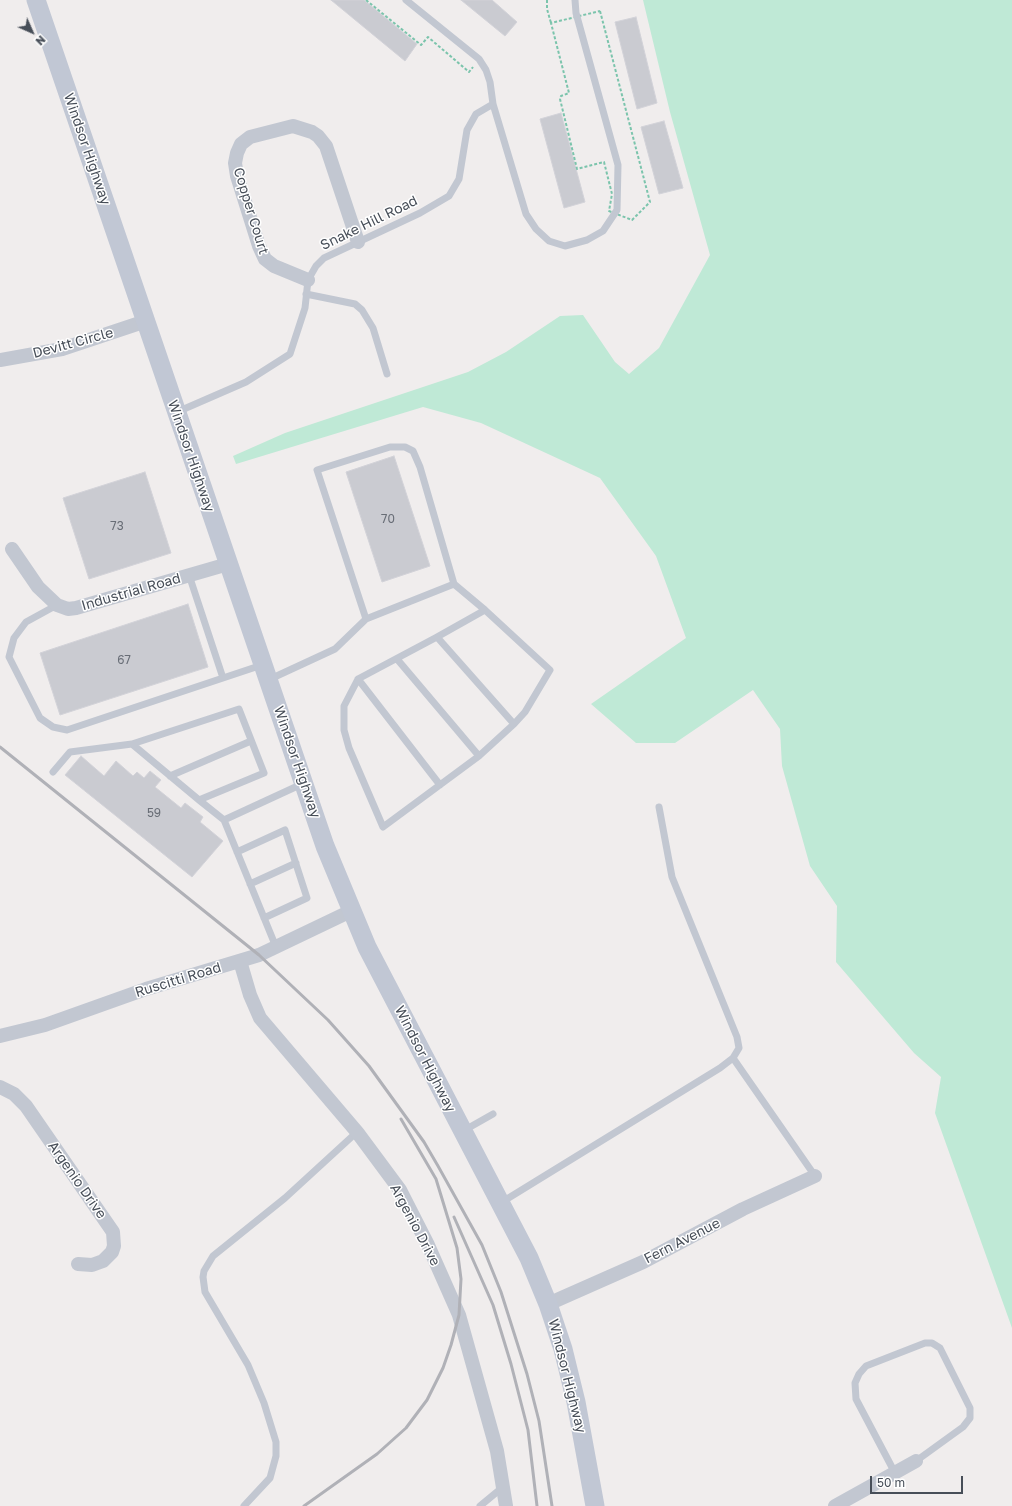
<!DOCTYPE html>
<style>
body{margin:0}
#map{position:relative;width:1012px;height:1506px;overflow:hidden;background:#f0eded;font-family:"Golos Text",sans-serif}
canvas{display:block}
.north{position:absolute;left:12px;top:12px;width:40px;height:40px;-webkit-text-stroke:3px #fff;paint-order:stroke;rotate:135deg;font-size:11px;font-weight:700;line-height:16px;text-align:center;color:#474e58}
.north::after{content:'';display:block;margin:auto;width:14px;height:18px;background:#474e58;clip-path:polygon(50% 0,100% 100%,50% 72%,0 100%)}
.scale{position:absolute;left:870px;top:1476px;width:93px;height:18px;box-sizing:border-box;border:2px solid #474e58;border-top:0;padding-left:5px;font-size:12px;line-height:14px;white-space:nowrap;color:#474e58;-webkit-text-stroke:3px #fff;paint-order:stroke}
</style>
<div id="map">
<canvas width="1012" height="1506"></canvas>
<div class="north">N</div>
<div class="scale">50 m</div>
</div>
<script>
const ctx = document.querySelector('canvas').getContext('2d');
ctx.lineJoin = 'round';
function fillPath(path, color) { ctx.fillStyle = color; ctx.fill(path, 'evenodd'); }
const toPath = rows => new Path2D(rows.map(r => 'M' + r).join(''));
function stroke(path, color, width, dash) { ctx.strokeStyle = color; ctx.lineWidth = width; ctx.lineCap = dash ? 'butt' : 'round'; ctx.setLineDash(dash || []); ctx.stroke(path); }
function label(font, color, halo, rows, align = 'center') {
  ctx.font = font + ' "Golos Text",sans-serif'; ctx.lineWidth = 3; ctx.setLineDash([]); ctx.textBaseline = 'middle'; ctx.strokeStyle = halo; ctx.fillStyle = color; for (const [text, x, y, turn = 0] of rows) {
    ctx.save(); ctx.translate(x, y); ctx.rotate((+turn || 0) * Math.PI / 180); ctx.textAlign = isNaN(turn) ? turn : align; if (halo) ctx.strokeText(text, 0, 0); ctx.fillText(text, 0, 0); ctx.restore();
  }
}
fillPath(toPath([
 [643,0,1012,0,1012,1328,935,1113,941,1077,914,1053,836,962,837,906,810,866,782,766,780,729,753,690,675,743,636,743,591,704,686,638,656,556,600,478,481,423,423,407,236,464,233,456,285,433,468,372,506,352,560,316,583,315,615,362,629,374,659,348,710,255,670,112]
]), '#bfe9d6');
const building = toPath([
 [331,0,364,0,417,44,405,61,331,0],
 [461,0,492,0,517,22,505,36,461,0],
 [636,17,657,103,637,109,615,22,636,17],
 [561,113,585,202,564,208,540,119,561,113],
 [664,121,683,188,659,194,641,127,664,121],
 [394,456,430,566,382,582,346,472,394,456],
 [145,472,171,553,89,579,63,498,145,472],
 [188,604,208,667,60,715,40,653,188,604],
 [81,756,104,776,116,761,133,776,137,772,144,778,150,771,161,780,155,787,181,808,185,803,203,817,200,822,223,841,192,877,65,775,81,756]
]);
fillPath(building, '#cacbd1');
stroke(building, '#d2d2d8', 1);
stroke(toPath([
 [366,0,421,45,428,37,469,72,473,67],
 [547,0,547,9,551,23],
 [600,11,650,202,632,220,609,211,612,194,604,162,577,169,560,99,561,96,569,93,551,23,600,11]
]), '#7bc4ac', 2, [3, 2]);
stroke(toPath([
 [406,0,479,59,486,70,490,82,493,104,526,214,536,229,549,241,565,246,587,240,603,231,617,210,618,165,576,13,575,0],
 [306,294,355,304,362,310,373,328,387,374],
 [177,412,246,382,290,354,305,308,308,280,316,266,324,258,420,213,449,196,459,179,467,130,476,114,493,104],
 [189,575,223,678],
 [57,605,26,622,14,638,9,657,40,718,53,727,67,730,262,665],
 [366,619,317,470,390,447,405,447,413,451,420,467,454,584],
 [437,637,485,610],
 [397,659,479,756],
 [358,679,440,785],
 [268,680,335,649,366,619,454,584,485,610,550,670,525,712,514,724,479,756,383,827,349,748,344,730,344,706,358,679,437,637,514,724],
 [53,772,70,752,132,744],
 [170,776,251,741],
 [199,800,264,773,239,709,132,744,199,800,224,820],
 [237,852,285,830,307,898,264,918],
 [250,884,296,863],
 [276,947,224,820,302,784],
 [733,1058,815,1176],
 [463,1131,493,1114],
 [502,1202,720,1068,733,1058,739,1048,737,1037,672,877,659,807],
 [895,1473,856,1399,855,1383,859,1374,866,1366,925,1343,932,1343,940,1348,970,1408,970,1418,963,1427,916,1461],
 [244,1506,270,1478,276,1456,276,1442,264,1403,248,1365,205,1292,203,1277,204,1271,213,1256,285,1198,357,1132],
 [480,1506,503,1487]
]), '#c2c7d1', 7);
stroke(toPath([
 [308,280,274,266,265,259,259,246,237,176,235,163,237,153,241,144,250,137,293,126,312,132,318,136,326,146,358,242],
 [0,360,62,349,146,321],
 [12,549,38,587,57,605,68,609,76,608,228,564],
 [240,961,250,995,260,1018,357,1132,400,1190,428,1245,459,1315,497,1451,506,1506],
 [0,1036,45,1025,146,989,259,955,351,911],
 [0,1087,14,1094,26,1106,113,1232,114,1246,112,1252,103,1261,92,1265,78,1264],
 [548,1304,643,1262,743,1209,815,1176],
 [835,1506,916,1461]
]), '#c2c7d1', 14);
stroke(toPath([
 [36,0,325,846,367,947,529,1258,548,1304,563,1349,576,1402,595,1506]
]), '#c1c7d4', 19);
stroke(toPath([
 [0,747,259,955,328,1020,369,1066,424,1142,438,1166,482,1245,501,1292,527,1374,539,1421,552,1506],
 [454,1217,493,1305,511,1364,528,1430,537,1506],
 [304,1506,377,1454,406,1428,427,1400,443,1368,451,1345,459,1315,461,1279,457,1248,436,1179,401,1119]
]), '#b0b1b7', 3);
label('12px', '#686d76', null, [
 ["70",388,519],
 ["73",117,526],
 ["67",124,660],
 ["59",154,813]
]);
label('14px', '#474e58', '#fff', [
 ["Windsor Highway",87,149,71],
 ["Copper Court",251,211,73],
 ["Snake Hill Road",369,223,-26],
 ["Devitt Circle",73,343,-15],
 ["Windsor Highway",191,456,71],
 ["Industrial Road",131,592,-16],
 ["Windsor Highway",297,762,71],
 ["Ruscitti Road",178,980,-17],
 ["Windsor Highway",425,1059,63],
 ["Argenio Drive",77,1180,55],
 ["Argenio Drive",415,1225,62],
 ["Fern Avenue",682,1241,-27],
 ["Windsor Highway",567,1376,76]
]);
</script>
